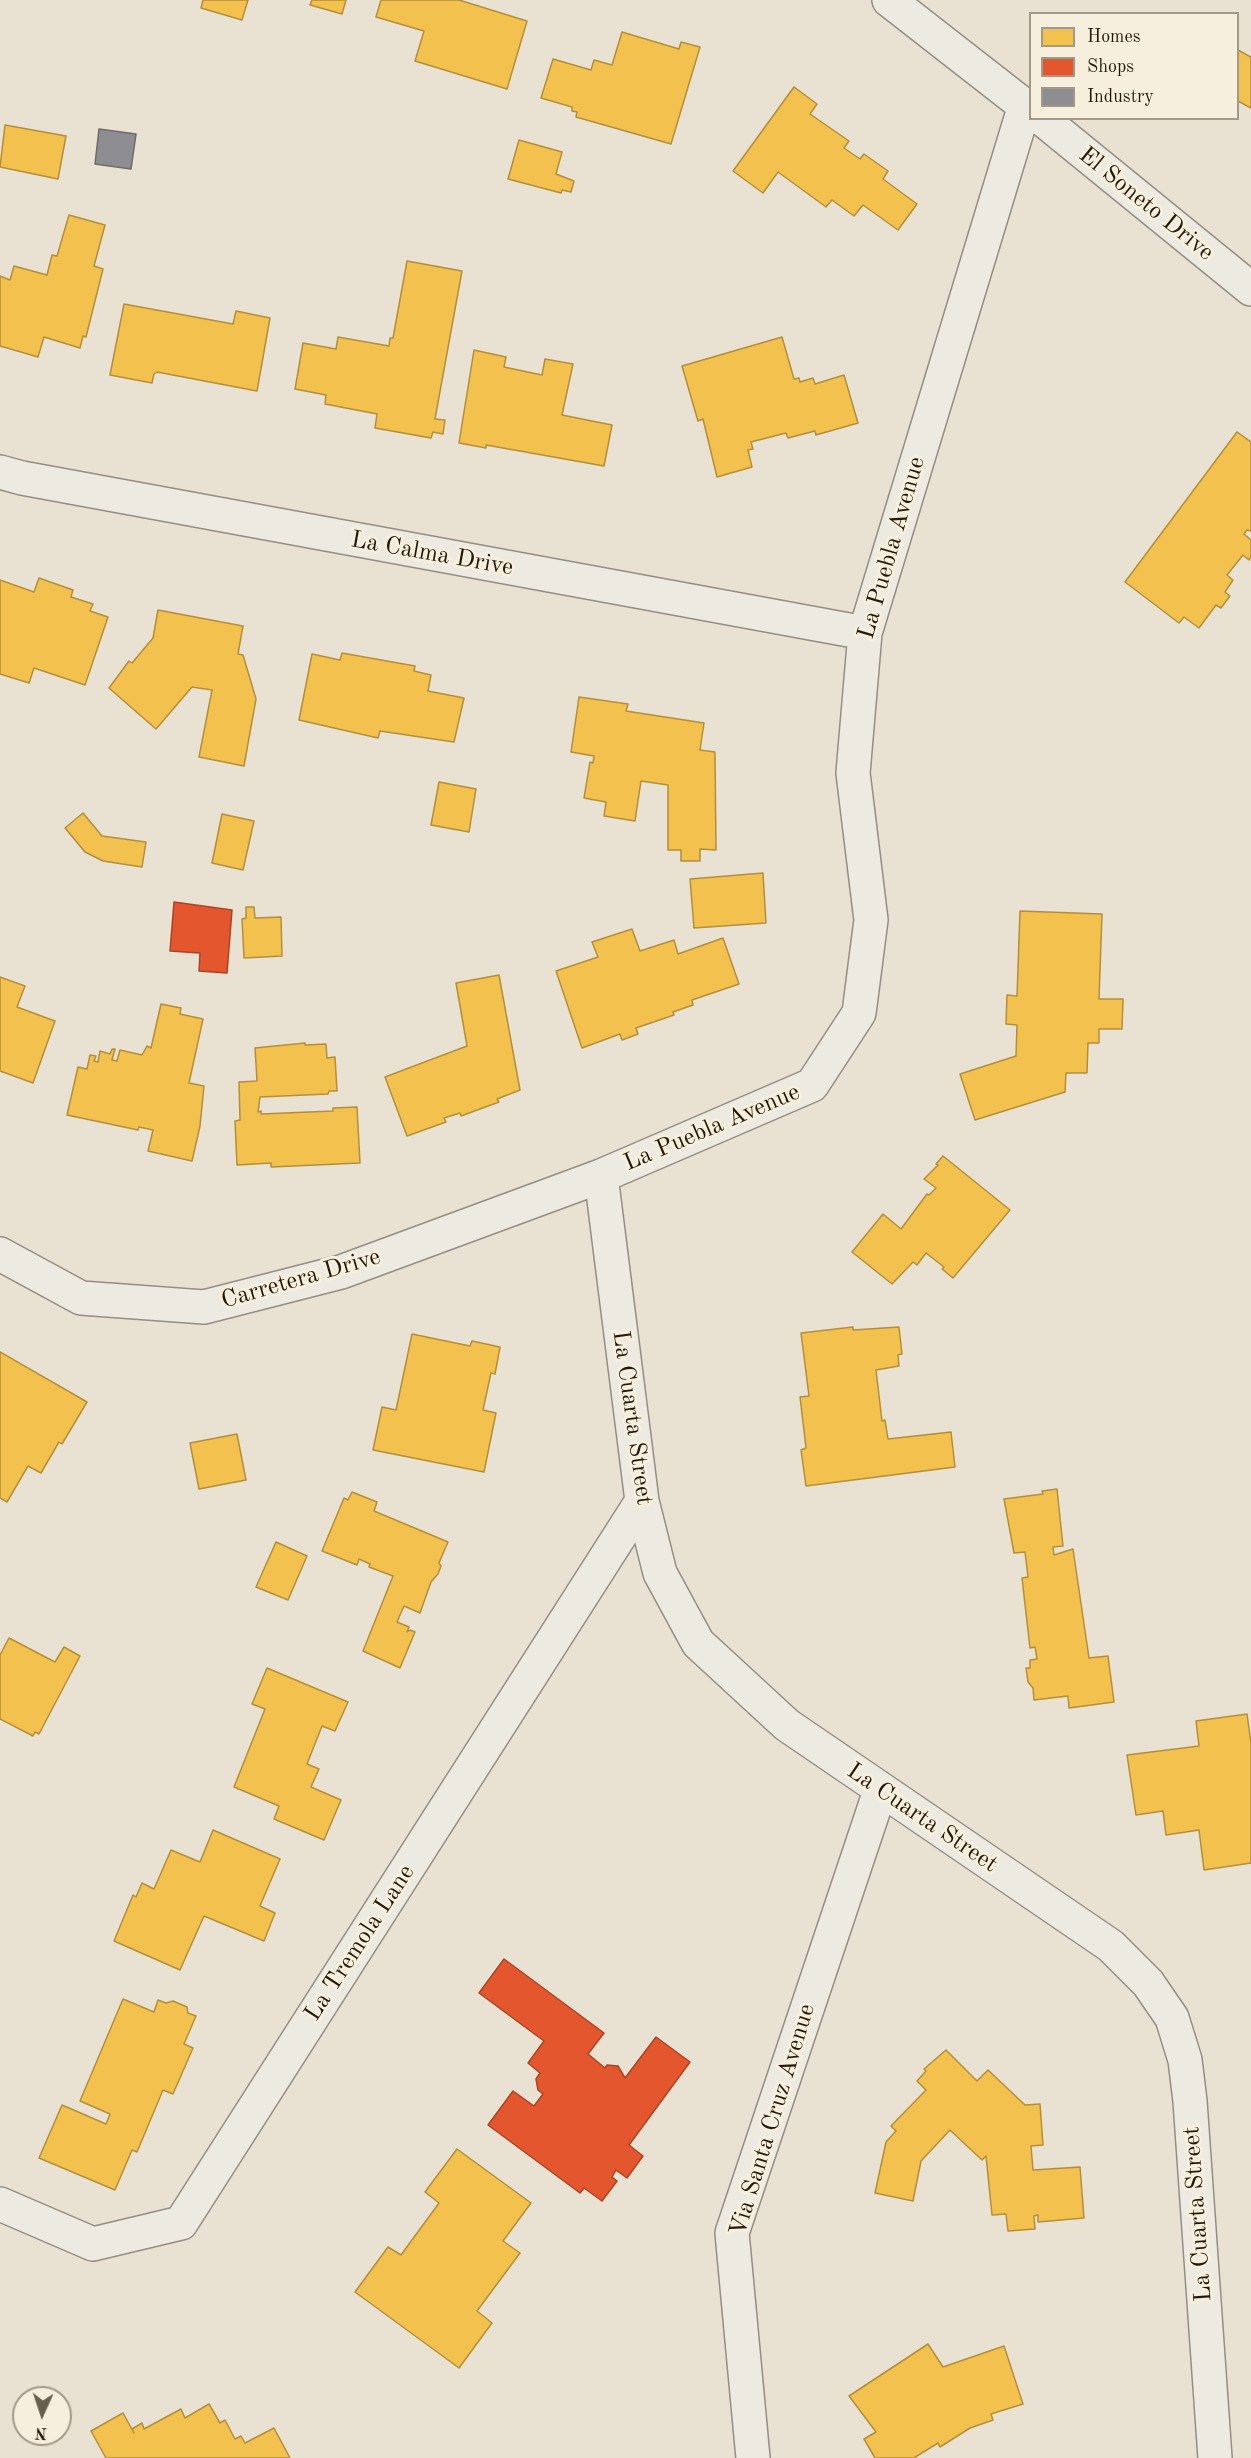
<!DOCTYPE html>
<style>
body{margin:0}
#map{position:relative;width:1251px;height:2458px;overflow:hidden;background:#e9e2d3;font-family:"Old Standard TT",serif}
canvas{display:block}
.legend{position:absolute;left:1029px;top:12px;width:210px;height:108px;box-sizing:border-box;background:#f6efdd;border:2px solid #a29989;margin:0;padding:8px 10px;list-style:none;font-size:18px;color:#24190b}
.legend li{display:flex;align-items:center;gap:12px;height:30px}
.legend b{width:30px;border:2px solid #a29989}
.north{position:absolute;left:12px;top:2386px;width:60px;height:60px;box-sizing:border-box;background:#f6efdd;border:2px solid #a29989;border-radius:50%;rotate:183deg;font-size:16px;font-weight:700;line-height:24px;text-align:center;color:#24190b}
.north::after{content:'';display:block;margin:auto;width:21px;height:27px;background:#695f51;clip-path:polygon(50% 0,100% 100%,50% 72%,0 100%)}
</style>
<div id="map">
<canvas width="1251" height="2458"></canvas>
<ul class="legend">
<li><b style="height:16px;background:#f2c14e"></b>Homes</li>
<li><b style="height:16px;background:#e4572e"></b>Shops</li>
<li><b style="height:16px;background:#8d8d92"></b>Industry</li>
</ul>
<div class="north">N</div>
</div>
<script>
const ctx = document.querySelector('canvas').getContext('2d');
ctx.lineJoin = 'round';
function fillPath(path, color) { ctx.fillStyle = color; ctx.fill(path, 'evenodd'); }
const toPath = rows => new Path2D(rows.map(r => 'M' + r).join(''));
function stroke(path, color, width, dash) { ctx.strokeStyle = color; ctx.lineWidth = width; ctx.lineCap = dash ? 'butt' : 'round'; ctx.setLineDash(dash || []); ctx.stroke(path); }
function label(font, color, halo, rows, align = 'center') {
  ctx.font = font + ' "Old Standard TT",serif'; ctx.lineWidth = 6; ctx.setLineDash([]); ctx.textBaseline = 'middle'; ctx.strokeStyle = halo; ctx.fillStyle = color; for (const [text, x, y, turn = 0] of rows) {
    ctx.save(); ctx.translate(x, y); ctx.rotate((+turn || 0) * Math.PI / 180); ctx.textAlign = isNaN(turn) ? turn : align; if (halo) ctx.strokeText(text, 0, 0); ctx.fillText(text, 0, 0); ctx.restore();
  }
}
const homes = toPath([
 [203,0,248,0,242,20,201,8,203,0],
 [312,0,346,0,342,14,310,5,312,0],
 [381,0,459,0,527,21,507,89,415,61,424,31,376,17,381,0],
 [622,32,679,49,681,42,700,47,671,144,576,117,577,112,572,111,572,107,541,98,553,59,591,70,594,60,612,65,622,32],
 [1238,50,1251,57,1251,108,1238,101,1238,50],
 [794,87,817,104,810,114,849,141,844,148,860,159,864,154,888,171,883,179,917,204,898,230,863,205,854,216,832,200,826,207,778,172,763,193,733,171,794,87],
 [5,125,66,136,58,179,0,167,5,125],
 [519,140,562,152,556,174,574,181,571,192,562,190,561,193,508,179,519,140],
 [69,215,105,225,94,266,103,269,86,337,83,336,80,348,44,337,38,357,0,346,0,276,10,280,14,266,47,275,52,255,57,256,69,215],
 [407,261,462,271,435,419,445,420,443,434,433,432,431,438,375,428,377,414,325,404,326,395,295,389,303,343,336,349,338,337,389,346,390,338,393,338,407,261],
 [124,304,233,324,236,311,270,318,257,391,157,372,154,374,152,383,110,375,124,304],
 [782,337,794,379,799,378,800,382,813,378,815,384,844,375,858,423,816,435,815,431,788,438,786,433,751,442,753,449,748,450,752,467,717,477,703,419,698,421,682,366,782,337],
 [474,350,506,357,504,367,542,375,545,359,573,364,562,415,612,425,604,466,486,445,486,448,459,443,474,350],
 [1237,432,1251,442,1251,531,1247,530,1244,534,1251,540,1251,557,1249,560,1243,555,1227,575,1233,580,1225,592,1230,596,1221,608,1216,605,1199,628,1184,617,1179,623,1125,582,1237,432],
 [39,578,73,590,71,597,93,604,90,611,108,617,85,685,34,668,29,683,0,674,0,580,34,592,39,578],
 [158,610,243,626,238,654,243,655,256,699,244,766,199,757,212,690,192,687,156,729,109,688,129,661,132,663,153,638,158,610],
 [342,653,415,666,414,671,431,675,428,691,464,698,454,742,380,731,378,738,299,720,312,654,340,660,342,653],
 [579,697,628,704,626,711,704,723,700,750,715,752,716,850,700,849,700,861,681,861,681,850,668,850,668,785,641,781,635,821,604,816,606,802,584,798,590,762,593,763,594,756,571,752,579,697],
 [439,782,476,789,469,832,431,825,439,782],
 [83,813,102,836,146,842,142,867,103,861,85,852,65,828,83,813],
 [222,814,254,821,243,870,212,863,222,814],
 [763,873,766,923,694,928,690,879,763,873],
 [246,907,254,907,255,918,281,917,282,956,244,958,242,919,246,918,246,907],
 [1020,911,1102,914,1099,999,1123,999,1122,1029,1099,1029,1099,1043,1088,1043,1087,1073,1066,1073,1065,1092,975,1120,960,1074,1016,1056,1017,1025,1006,1024,1007,995,1017,996,1020,911],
 [632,929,640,951,674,940,678,954,723,938,739,984,692,1000,693,1005,673,1012,674,1015,636,1028,638,1034,622,1040,620,1034,582,1048,556,971,598,957,592,942,632,929],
 [499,975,520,1090,497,1099,499,1102,461,1116,460,1113,444,1118,446,1122,407,1136,385,1077,467,1046,456,983,499,975],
 [0,977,25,986,17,1007,55,1021,33,1083,0,1071,0,977],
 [161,1004,181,1008,180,1014,203,1019,189,1083,204,1086,200,1126,192,1161,148,1151,153,1130,139,1127,138,1130,67,1115,78,1067,87,1069,90,1055,96,1056,94,1061,98,1062,100,1051,110,1054,112,1049,115,1049,112,1060,117,1061,120,1050,142,1055,147,1046,151,1048,161,1004],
 [305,1043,305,1045,326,1044,327,1058,335,1057,337,1091,329,1091,328,1094,260,1097,258,1112,261,1111,261,1114,333,1111,333,1108,357,1107,360,1163,271,1167,271,1163,237,1165,235,1121,240,1120,239,1082,257,1081,255,1048,305,1043],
 [943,1156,1010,1210,953,1278,942,1269,944,1267,926,1253,917,1265,913,1262,892,1284,852,1252,883,1214,901,1229,927,1194,929,1195,936,1188,924,1179,938,1165,936,1164,943,1156],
 [853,1327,853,1330,899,1327,902,1354,898,1355,899,1366,876,1370,882,1421,885,1420,888,1439,951,1432,955,1467,806,1486,801,1450,806,1448,800,1397,809,1396,801,1333,853,1327],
 [412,1334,470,1346,472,1341,500,1347,495,1374,491,1373,483,1410,496,1413,484,1472,373,1450,382,1407,396,1410,412,1334],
 [0,1352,87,1402,62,1444,59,1442,41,1473,28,1466,7,1502,0,1498,0,1352],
 [237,1434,246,1480,199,1489,190,1443,237,1434],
 [1057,1489,1063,1546,1053,1547,1054,1555,1073,1549,1089,1658,1108,1656,1114,1702,1069,1708,1068,1696,1034,1700,1033,1688,1028,1682,1026,1668,1030,1668,1030,1660,1037,1659,1035,1647,1030,1648,1022,1578,1028,1577,1025,1552,1014,1553,1004,1499,1043,1494,1042,1491,1057,1489],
 [352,1492,377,1502,374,1511,448,1542,439,1563,441,1566,438,1574,431,1582,420,1613,404,1606,397,1622,409,1627,407,1632,410,1630,415,1632,400,1668,363,1651,393,1576,369,1567,370,1564,359,1559,357,1565,322,1551,344,1498,348,1500,352,1492],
 [276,1542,307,1556,288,1600,256,1587,276,1542],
 [9,1638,55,1662,64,1647,80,1656,39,1734,35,1732,33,1736,0,1719,0,1655,9,1638],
 [267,1668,348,1702,335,1731,322,1726,307,1764,319,1769,311,1787,341,1800,324,1840,274,1819,279,1806,234,1787,265,1709,252,1704,267,1668],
 [1247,1714,1251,1743,1251,1863,1204,1870,1199,1830,1166,1835,1163,1811,1136,1815,1127,1755,1199,1746,1196,1721,1247,1714],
 [213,1830,280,1859,260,1906,275,1913,264,1941,204,1916,180,1970,114,1941,133,1895,136,1897,142,1883,154,1889,171,1850,200,1862,213,1830],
 [123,1999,154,2012,158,2000,166,2003,173,2001,187,2007,188,2013,196,2016,184,2044,193,2048,173,2094,163,2090,137,2152,132,2150,115,2190,39,2158,62,2105,106,2124,110,2114,80,2101,123,1999],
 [946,2050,977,2081,988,2070,1025,2105,1040,2104,1043,2145,1031,2146,1033,2170,1080,2167,1084,2218,1038,2222,1038,2215,1034,2216,1035,2229,1008,2231,1006,2214,992,2215,986,2156,982,2160,950,2130,921,2161,913,2201,875,2193,886,2142,896,2131,891,2126,926,2090,917,2081,926,2071,924,2069,946,2050],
 [457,2149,531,2203,503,2241,520,2253,477,2311,492,2323,459,2368,355,2292,388,2247,401,2255,439,2203,425,2192,457,2149],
 [928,2344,943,2367,1004,2346,1023,2404,991,2414,993,2420,970,2428,940,2447,938,2443,914,2458,875,2458,864,2439,876,2432,849,2396,928,2344],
 [209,2404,220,2423,225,2420,235,2439,241,2436,245,2443,274,2428,290,2458,106,2458,91,2431,123,2413,134,2433,132,2429,142,2423,144,2429,181,2409,185,2418,209,2404]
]);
fillPath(homes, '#f2c14e');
stroke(homes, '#b48f3a', 1.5);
const shops = toPath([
 [174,902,232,910,227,973,199,971,200,953,170,951,174,902],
 [504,1959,604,2033,588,2054,605,2068,607,2065,618,2066,625,2078,656,2037,690,2062,629,2145,643,2156,627,2178,616,2170,612,2177,617,2181,602,2201,584,2188,580,2193,488,2125,513,2091,534,2106,543,2094,538,2090,536,2079,540,2073,528,2063,544,2041,479,1993,504,1959]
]);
fillPath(shops, '#e4572e');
stroke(shops, '#aa4424', 1.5);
const industry = toPath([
 [99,129,136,134,131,169,95,164,99,129]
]);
fillPath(industry, '#8d8d92');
stroke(industry, '#6e6a6a', 1.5);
const minor = toPath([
 [889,0,1030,110],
 [1041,118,1251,289],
 [0,472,22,478,865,633],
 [601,1176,642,1501,660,1573,698,1643,787,1725,1111,1946,1148,1983,1172,2018,1185,2060,1190,2101,1215,2458],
 [0,1254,81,1298,204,1307,341,1272,601,1176,812,1085,859,1013,871,920,853,773,865,633,1025,105],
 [0,2204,93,2244,181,2223,642,1501],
 [753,2458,732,2233,880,1791]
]);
stroke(minor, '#948e84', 36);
stroke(minor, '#edeae2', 33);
label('24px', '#24190b', '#f6efdd', [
 ["El Soneto Drive",1146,204,39],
 ["La Puebla Avenue",892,548,-74],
 ["La Calma Drive",432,554,10],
 ["La Puebla Avenue",712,1128,-23],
 ["Carretera Drive",301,1279,-16],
 ["La Cuarta Street",632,1418,82],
 ["La Cuarta Street",922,1818,34],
 ["La Tremola Lane",360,1943,-57],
 ["Via Santa Cruz Avenue",773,2120,-73],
 ["La Cuarta Street",1198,2214,-94]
]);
</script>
